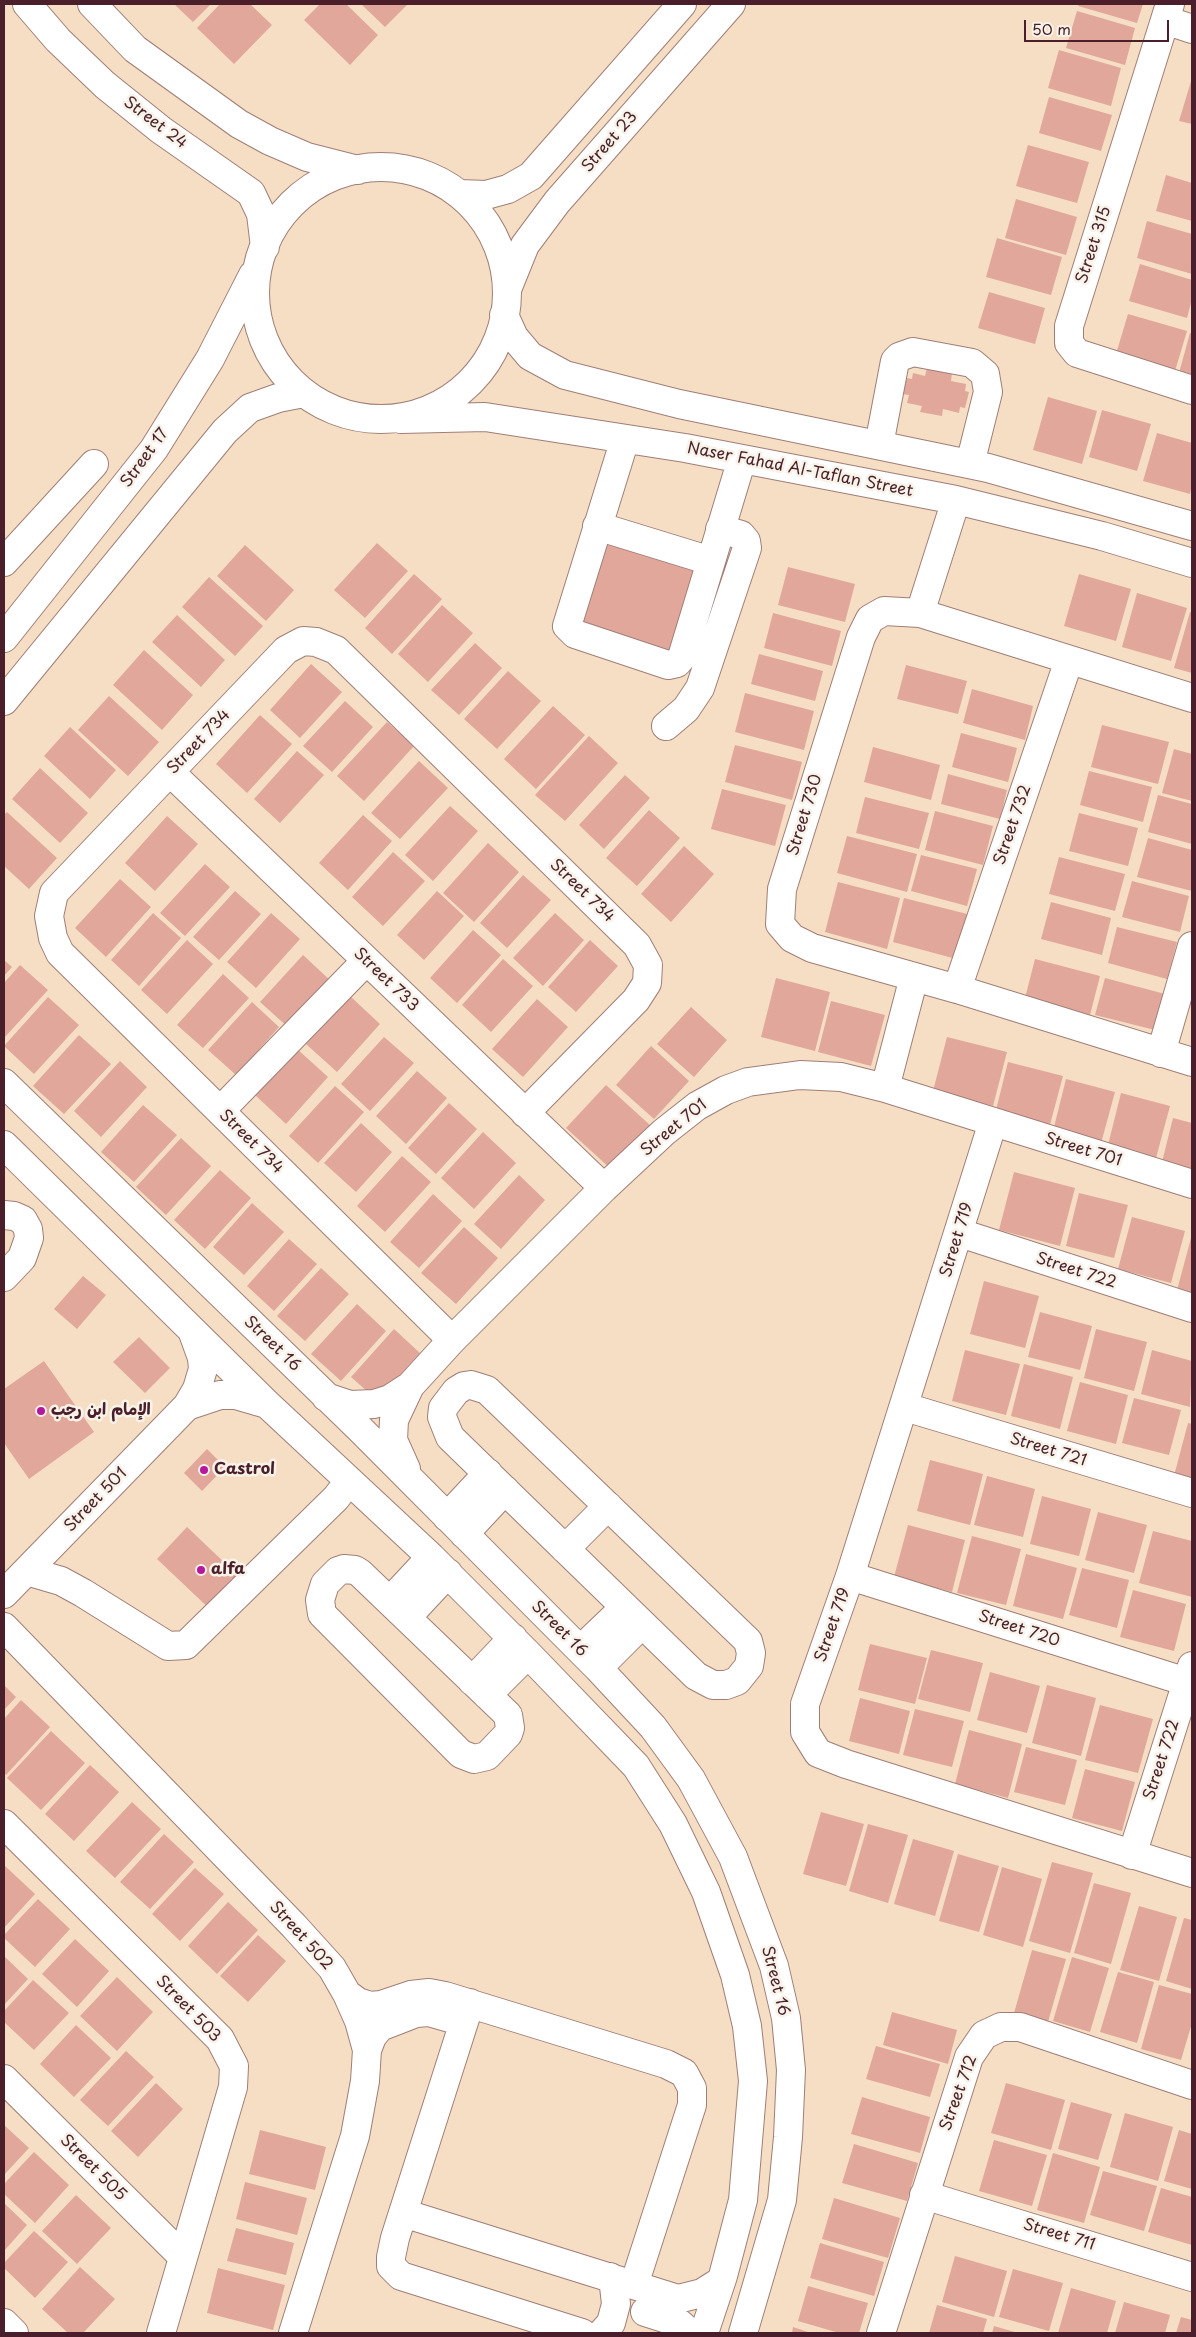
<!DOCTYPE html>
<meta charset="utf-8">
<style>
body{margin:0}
#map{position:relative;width:1196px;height:2337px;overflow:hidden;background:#f5dec3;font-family:"Playpen Sans",sans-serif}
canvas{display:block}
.frame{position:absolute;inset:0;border:5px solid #4a1f2b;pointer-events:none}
.scale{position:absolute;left:1024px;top:20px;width:145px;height:22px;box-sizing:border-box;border:2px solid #4a1f2b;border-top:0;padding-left:6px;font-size:15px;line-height:18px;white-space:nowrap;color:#4a1f2b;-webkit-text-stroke:4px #f7f3e8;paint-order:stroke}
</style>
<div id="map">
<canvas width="1196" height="2337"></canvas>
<div class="frame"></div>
<div class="scale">50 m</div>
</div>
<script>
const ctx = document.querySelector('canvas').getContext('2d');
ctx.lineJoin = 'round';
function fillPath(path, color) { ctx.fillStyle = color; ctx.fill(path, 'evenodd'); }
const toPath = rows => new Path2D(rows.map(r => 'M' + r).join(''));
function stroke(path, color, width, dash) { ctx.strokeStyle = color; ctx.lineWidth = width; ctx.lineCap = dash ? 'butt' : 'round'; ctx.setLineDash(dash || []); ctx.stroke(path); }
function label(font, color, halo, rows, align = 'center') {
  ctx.font = font + ' "Playpen Sans","Playpen Sans Arabic",sans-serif'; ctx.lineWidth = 5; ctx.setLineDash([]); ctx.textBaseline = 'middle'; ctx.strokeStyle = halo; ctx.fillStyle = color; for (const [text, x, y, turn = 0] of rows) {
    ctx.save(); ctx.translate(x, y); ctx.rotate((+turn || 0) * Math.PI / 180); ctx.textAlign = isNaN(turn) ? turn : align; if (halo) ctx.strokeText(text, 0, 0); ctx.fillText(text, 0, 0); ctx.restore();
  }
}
fillPath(toPath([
 [174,4,211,4,193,22],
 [220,4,250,4,272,25,234,64,197,28],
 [320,4,346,4,378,35,350,65,304,20],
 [361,4,408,4,385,27],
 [1079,4,1143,4,1137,23,1078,6],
 [1077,11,1135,28,1125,65,1066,48],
 [1059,50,1121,68,1111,106,1048,88],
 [1192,78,1192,124,1179,121],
 [1049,97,1112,115,1101,151,1039,133],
 [1028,145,1089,162,1077,203,1016,186],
 [1166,175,1192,183,1192,221,1156,211],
 [1016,199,1077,217,1066,255,1005,238],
 [1147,221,1192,234,1192,274,1137,258],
 [997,238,1062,257,1051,295,986,277],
 [1140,264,1192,280,1192,299,1187,318,1129,301],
 [989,292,1045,308,1035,344,978,328],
 [1128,314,1187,331,1175,371,1116,354],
 [1190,333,1192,334,1192,377,1179,373],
 [927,368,952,373,951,381,966,384,965,391,969,392,965,408,960,407,959,413,943,409,942,416,920,412,922,406,907,403,909,395,902,394,906,378,912,379,913,373,925,376],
 [1048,397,1097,411,1082,464,1033,450],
 [1102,410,1151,424,1137,471,1089,457],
 [1157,433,1192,443,1192,485,1190,494,1143,481],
 [607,534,697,564,669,650,579,621],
 [377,543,408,571,365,618,334,590],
 [245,545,294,590,266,621,217,576],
 [788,567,855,584,845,622,778,605],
 [414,574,442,599,392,654,365,628],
 [1079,574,1131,589,1116,641,1064,626],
 [209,577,263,626,235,656,182,607],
 [1137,593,1187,608,1171,661,1122,647],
 [442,605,473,633,428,682,398,654],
 [1190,612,1192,612,1192,673,1174,668],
 [773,613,841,631,832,666,764,648],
 [177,615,225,660,201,687,152,642],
 [475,643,502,668,459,715,431,690],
 [144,650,193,695,162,730,113,685],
 [759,654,823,671,815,701,751,684],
 [311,664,342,692,300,738,270,710],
 [906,665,967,681,958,714,897,699],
 [508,671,541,701,497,749,464,719],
 [972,689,1033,706,1025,740,963,723],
 [745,693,814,711,804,750,735,732],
 [109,696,159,742,128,776,78,730],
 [345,701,373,727,332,772,303,746],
 [553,706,585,735,536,789,504,759],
 [260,715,292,744,247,793,216,764],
 [387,722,414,746,364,801,337,776],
 [1102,725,1169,742,1158,784,1091,767],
 [70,727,116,770,90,799,44,756],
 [961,733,1017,748,1008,782,952,767],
 [589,736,618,763,565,821,535,795],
 [735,745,802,762,792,800,725,782],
 [873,747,940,765,931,800,864,782],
 [1174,749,1192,754,1192,801,1162,793],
 [297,751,324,775,280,823,254,799],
 [419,761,448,788,400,839,371,813],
 [40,768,88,813,60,843,12,799],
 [1089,771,1152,787,1143,822,1080,805],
 [948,774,1007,790,1000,819,941,804],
 [625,775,650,798,604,849,579,825],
 [722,789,786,805,775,846,711,829],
 [1158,795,1192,804,1192,844,1148,832],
 [865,797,929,813,919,849,856,833],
 [450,806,478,831,433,881,405,855],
 [649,810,680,838,637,886,606,858],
 [935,811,993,826,983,865,925,850],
 [7,812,57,858,29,889,4,866,4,815],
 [1079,813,1138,828,1128,866,1069,851],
 [363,815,392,841,348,890,319,863],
 [167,816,198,844,155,891,125,863],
 [847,836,917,854,907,892,837,873],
 [1148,838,1192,850,1192,891,1137,877],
 [488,843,519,872,474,922,443,893],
 [684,846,714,874,671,922,641,894],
 [393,852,425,881,383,926,352,897],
 [921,855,977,869,967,906,911,891],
 [1059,857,1125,874,1115,911,1049,894],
 [205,864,230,887,185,936,160,913],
 [523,875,551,900,507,948,480,923],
 [120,879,151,907,106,957,75,928],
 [1132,881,1189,896,1180,932,1122,917],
 [838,882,900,898,887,949,825,932],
 [235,891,261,914,219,960,193,937],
 [437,891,464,916,424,960,397,935],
 [904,898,971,915,960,960,893,942],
 [1051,902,1111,918,1102,955,1041,939],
 [153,913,181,938,139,986,111,960],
 [271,913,300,939,256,988,227,962],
 [555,913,584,940,543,986,513,958],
 [1117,927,1177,942,1167,979,1108,963],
 [473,930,501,955,457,1003,430,978],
 [187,940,213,964,167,1014,141,990],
 [590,940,618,966,576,1012,548,987],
 [303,955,332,982,290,1029,260,1002],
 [503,959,533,986,491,1032,462,1005],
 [1035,959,1100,976,1090,1015,1025,998],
 [4,960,12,967,4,976],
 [20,965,48,990,4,1038,4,983],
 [223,974,249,998,203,1048,177,1025],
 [776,978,830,992,815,1051,761,1037],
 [1105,978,1165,994,1155,1030,1095,1015],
 [350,996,380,1024,337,1072,306,1044],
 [48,997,79,1025,34,1074,4,1046],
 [537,999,568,1027,523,1077,492,1049],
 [831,1001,885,1015,871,1066,818,1052],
 [252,1002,279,1027,236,1075,208,1050],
 [691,1007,727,1040,694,1077,657,1044],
 [79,1035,111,1064,64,1114,33,1086],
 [384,1037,414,1063,370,1111,341,1084],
 [947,1037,1007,1052,993,1106,933,1091],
 [651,1046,689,1081,654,1119,616,1085],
 [296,1048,328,1077,286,1124,254,1094],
 [120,1061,147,1087,101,1137,74,1111],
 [1008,1062,1063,1076,1048,1132,994,1118],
 [417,1071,447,1098,406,1144,376,1116],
 [1066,1079,1115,1092,1100,1147,1052,1135],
 [606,1085,651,1126,612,1170,566,1128],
 [335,1086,364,1112,318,1163,289,1136],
 [1121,1093,1170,1106,1156,1158,1108,1145],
 [449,1103,477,1129,436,1174,408,1148],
 [143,1105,177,1135,134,1182,101,1152],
 [1173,1118,1192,1123,1192,1179,1160,1170],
 [361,1123,392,1152,356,1192,324,1163],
 [483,1132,516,1163,474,1209,441,1178],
 [181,1138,211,1166,166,1215,136,1187],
 [402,1156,431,1182,385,1232,357,1206],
 [220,1170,251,1198,205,1249,174,1220],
 [1014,1172,1075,1188,1060,1246,999,1230],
 [519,1175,545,1200,501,1249,474,1224],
 [1079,1193,1128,1205,1114,1258,1066,1246],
 [433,1194,462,1221,419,1268,390,1242],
 [252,1203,284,1232,244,1275,213,1247],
 [1132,1217,1185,1231,1171,1283,1118,1269],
 [464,1227,498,1258,456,1304,421,1273],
 [1191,1238,1192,1238,1192,1298,1176,1294],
 [289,1239,317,1264,274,1311,247,1286],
 [321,1268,349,1294,305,1341,277,1316],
 [83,1276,106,1295,77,1329,54,1309],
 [984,1281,1039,1296,1025,1348,970,1334],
 [357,1304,386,1331,341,1381,311,1354],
 [1040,1312,1092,1326,1080,1370,1028,1357],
 [394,1329,420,1353,377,1400,351,1377],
 [1096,1329,1147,1342,1134,1391,1084,1378],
 [139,1337,170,1368,145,1393,113,1362],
 [965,1350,1020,1364,1006,1415,952,1401],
 [1152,1350,1192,1361,1190,1407,1141,1394],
 [44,1361,94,1432,29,1479,4,1443,4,1389],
 [1024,1364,1073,1377,1060,1429,1011,1416],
 [1080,1382,1128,1395,1116,1444,1067,1431],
 [1134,1398,1181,1410,1169,1455,1122,1443],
 [1188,1423,1192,1424,1192,1481,1174,1476],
 [207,1449,225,1467,202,1491,184,1473],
 [930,1460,983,1474,970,1525,917,1511],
 [987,1476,1035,1489,1023,1537,974,1525],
 [1042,1496,1091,1509,1079,1556,1030,1544],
 [1098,1512,1147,1525,1134,1573,1085,1560],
 [908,1525,965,1540,952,1592,894,1577],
 [187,1527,245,1582,215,1614,157,1559],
 [1153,1531,1192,1541,1192,1597,1139,1583],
 [972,1536,1021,1549,1006,1605,957,1593],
 [1026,1554,1077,1568,1063,1619,1013,1606],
 [1082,1568,1129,1580,1117,1628,1069,1615],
 [1133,1590,1186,1604,1174,1651,1120,1637],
 [870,1644,927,1658,915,1704,858,1690],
 [931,1650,983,1663,970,1712,918,1699],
 [990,1672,1040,1686,1027,1733,977,1720],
 [4,1685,16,1697,4,1710],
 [1047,1685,1096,1698,1081,1756,1032,1743],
 [860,1698,910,1711,899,1754,849,1741],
 [21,1700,50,1727,6,1775,4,1773,4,1719],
 [1100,1705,1153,1719,1138,1773,1085,1760],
 [915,1709,964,1721,952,1767,903,1755],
 [969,1730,1022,1744,1008,1798,955,1784],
 [51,1731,85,1763,41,1810,7,1778],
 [1026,1747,1077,1760,1065,1805,1014,1792],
 [90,1765,119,1792,74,1841,45,1814],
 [1085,1769,1135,1782,1122,1831,1072,1818],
 [132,1802,161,1829,115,1878,86,1851],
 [821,1812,864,1824,846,1886,803,1874],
 [868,1824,908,1835,888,1903,849,1891],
 [164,1834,194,1862,150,1909,120,1882],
 [913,1839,954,1851,935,1916,894,1904],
 [958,1854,999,1866,979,1932,939,1921],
 [1052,1862,1093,1873,1070,1953,1029,1941],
 [4,1865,35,1894,4,1928],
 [1002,1867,1042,1879,1023,1947,983,1935],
 [195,1868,224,1894,180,1941,152,1914],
 [1094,1883,1131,1893,1111,1964,1074,1953],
 [38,1899,70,1929,35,1967,4,1938,4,1935],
 [228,1902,258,1930,217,1974,188,1946],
 [1139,1906,1177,1917,1159,1981,1120,1970],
 [1184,1918,1192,1920,1192,1989,1166,1981],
 [258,1935,286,1961,248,2002,220,1976],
 [75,1939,109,1971,77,2007,42,1974],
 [1032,1950,1066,1959,1048,2022,1014,2013],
 [4,1956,28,1979,4,2005],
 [1072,1957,1109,1968,1090,2032,1053,2021],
 [1118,1972,1154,1982,1137,2043,1100,2032],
 [117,1977,153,2012,117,2051,80,2016],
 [33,1980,69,2013,34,2050,4,2022,4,2011],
 [1159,1985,1192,1994,1192,2023,1181,2060,1141,2049],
 [892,2012,957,2030,948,2064,883,2045],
 [76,2025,111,2058,74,2097,40,2064],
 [876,2046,940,2064,930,2097,866,2079],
 [126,2051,154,2077,108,2126,80,2100],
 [156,2083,183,2109,138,2157,111,2131],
 [1006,2083,1065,2100,1051,2150,991,2133],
 [862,2097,930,2117,920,2153,851,2134],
 [1071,2102,1112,2114,1098,2160,1058,2149],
 [1125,2113,1173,2127,1158,2181,1110,2167],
 [4,2125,29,2148,4,2175],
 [260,2130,326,2147,315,2190,249,2174],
 [1179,2130,1192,2134,1192,2189,1164,2181],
 [994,2140,1047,2155,1032,2206,979,2191],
 [854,2144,918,2163,907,2201,842,2183],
 [34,2152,69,2185,35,2223,4,2194,4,2184],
 [1053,2153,1100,2167,1084,2223,1037,2210],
 [1103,2171,1157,2186,1144,2231,1090,2215],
 [245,2182,307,2198,297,2235,236,2219],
 [1161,2188,1192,2197,1192,2245,1148,2232],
 [76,2195,111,2228,77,2264,42,2231],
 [834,2198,900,2218,888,2258,822,2239],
 [4,2203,27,2225,4,2251],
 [236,2228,294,2243,286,2275,227,2261],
 [34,2231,68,2262,35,2298,4,2268,4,2263],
 [820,2243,884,2262,874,2296,810,2278],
 [955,2256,1007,2271,994,2317,942,2302],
 [80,2267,115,2299,83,2333,68,2333,42,2309],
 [218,2268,285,2285,273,2330,207,2313],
 [1013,2269,1063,2283,1049,2331,999,2317],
 [808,2286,868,2303,859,2333,839,2333,798,2321],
 [1071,2288,1116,2301,1107,2333,1058,2333],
 [1124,2302,1170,2315,1165,2333,1115,2333],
 [937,2305,987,2319,983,2333,929,2333],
 [1181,2317,1192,2320,1192,2333,1176,2333],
 [994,2326,1018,2333,992,2333],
 [793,2327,811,2333,792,2333]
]), '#e1a79b');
const minor = toPath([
 [27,4,58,40,105,85,161,130,251,193,261,214,265,247],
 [92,4,135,49,239,124,270,141,307,157,358,170],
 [1170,4,1069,326,1069,343,1077,353,1192,390],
 [1165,20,1192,29],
 '255 293a126 126 0 1 1 252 0a126 126 0 1 1-252 0Z',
 [460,194,486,195,508,189,531,176,682,4],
 [508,287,525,245,557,202,731,4],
 [504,315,514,337,530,356,565,375,679,404,988,468,1192,526],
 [401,419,485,417,685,448,956,500,1102,536,1192,563],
 [625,439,567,626,575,634,668,665,677,663,682,657,742,459],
 [879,445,895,361,899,357,913,352,972,363,985,374,988,392,970,464],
 [597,526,711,561],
 [4,562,94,464],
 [920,613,956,500],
 [4,638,154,449,210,359,253,275],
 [1192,698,920,613,884,611,870,619,861,637,782,889,780,924,792,938,812,948,957,989,1192,1062],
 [4,701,225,431,250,408,278,398,304,393],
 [666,726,686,709,700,688,747,548,746,541,741,535,720,529],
 [170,772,604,1188],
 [957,989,1069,660],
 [1161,1053,1192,946],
 [4,1083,360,1429,598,1668,653,1727,691,1779,733,1857,774,1966,786,2018,791,2070,788,2137,782,2200,743,2333],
 [885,1088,914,977],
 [220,1111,366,961],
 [993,1122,850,1576,805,1704,805,1732,818,1753,846,1764,1192,1873],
 [4,1145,267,1404,431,1557,528,1654,636,1766,673,1824,706,1892,735,1975,747,2026,753,2081,743,2200,723,2276,704,2333],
 [4,1215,14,1216,23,1220,28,1229,29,1238,22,1258,4,1277],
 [960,1233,1192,1308],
 [452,1340,60,953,53,938,49,916,54,893,286,650,303,641,316,642,336,650,637,945,648,965,647,983,636,1000,525,1113],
 [471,1385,487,1390,748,1641,751,1653,749,1666,737,1681,726,1685,713,1685,696,1676,450,1437,442,1417,443,1408,456,1391,464,1386,471,1385],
 [326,1397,350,1405,374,1404,390,1399,410,1386],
 [187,1406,220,1395,236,1395,267,1404],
 [905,1407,1192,1493],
 [406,1469,393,1440,394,1420,410,1386,452,1340,604,1188,664,1132,697,1106,726,1090,748,1082,800,1075,841,1077,885,1088,1192,1184],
 [447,1517,488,1473],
 [464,1534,505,1490],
 [565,1549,608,1506],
 [344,1569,355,1570,360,1573,508,1715,510,1728,508,1734,487,1756,474,1759,461,1754,322,1614,320,1600,325,1584,338,1571,344,1569],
 [27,1571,61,1581,83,1593,168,1646,186,1645,336,1498,349,1481],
 [850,1576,1187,1682],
 [4,1594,187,1406,197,1389,203,1369,202,1358,193,1333],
 [390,1601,431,1557],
 [407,1617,448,1573],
 [4,1627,294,1926,332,1968,347,1994,359,2021,367,2050,365,2081,355,2136,293,2333],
 [580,1650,625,1607],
 [598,1668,642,1624],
 [472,1681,513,1638],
 [487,1695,528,1654],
 [4,1824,220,2039,234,2066,233,2087,161,2333],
 [1132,1855,1192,1666],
 [347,1994,358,2002,370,2006,381,2005,411,1995,429,1993,445,1996,666,2064,684,2073,692,2088,692,2105,634,2285],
 [470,2003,395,2238,391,2257,391,2266,401,2276,582,2333],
 [367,2050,372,2037,380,2027,416,2013,429,2012,464,2022],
 [4,2079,183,2257],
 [924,2195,1192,2277],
 [403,2213,678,2299,702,2293,721,2281],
 [645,2312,670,2320,680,2324,690,2333],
 [4,2323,14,2333],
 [602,2333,611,2323,616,2304,614,2286,610,2277],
 [881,2333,969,2057,984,2035,1001,2027,1020,2027,1192,2085]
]);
stroke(minor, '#a07e77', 30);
stroke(minor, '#fff', 28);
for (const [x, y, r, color] of [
 [41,1411,5,"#b5179e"],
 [204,1470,5,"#b5179e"],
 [201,1570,5,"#b5179e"]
]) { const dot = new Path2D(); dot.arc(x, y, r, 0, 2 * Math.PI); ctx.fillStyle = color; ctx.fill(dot); stroke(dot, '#f7f3e8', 2); }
label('16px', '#4a1f2b', '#f7f3e8', [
 ["Street 24",155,123,37],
 ["Street 23",610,142,-49],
 ["Street 315",1094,245,-72],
 ["Street 17",145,458,-54],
 ["Naser Fahad Al-Taflan Street",800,470,11],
 ["Street 734",199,742,-46],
 ["Street 730",805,815,-73],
 ["Street 732",1013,825,-71],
 ["Street 734",582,891,44],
 ["Street 733",386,980,44],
 ["Street 701",674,1128,-39],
 ["Street 734",251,1142,45],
 ["Street 701",1083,1150,17],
 ["Street 719",957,1240,-73],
 ["Street 722",1076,1271,18],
 ["Street 16",272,1344,44],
 ["Street 721",1048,1450,17],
 ["Street 501",96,1500,-46],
 ["Street 719",833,1625,-71],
 ["Street 16",559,1629,45],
 ["Street 720",1019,1629,18],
 ["Street 722",1162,1760,-72],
 ["Street 502",301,1936,48],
 ["Street 16",775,1981,76],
 ["Street 503",188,2009,46],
 ["Street 712",959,2093,-70],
 ["Street 505",93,2168,45],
 ["Street 711",1059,2235,17]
]);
label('bold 16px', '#4a1f2b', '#f7f3e8', [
 ["الإمام ابن رجب",51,1411],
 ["Castrol",214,1470],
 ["alfa",211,1570]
], 'left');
</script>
